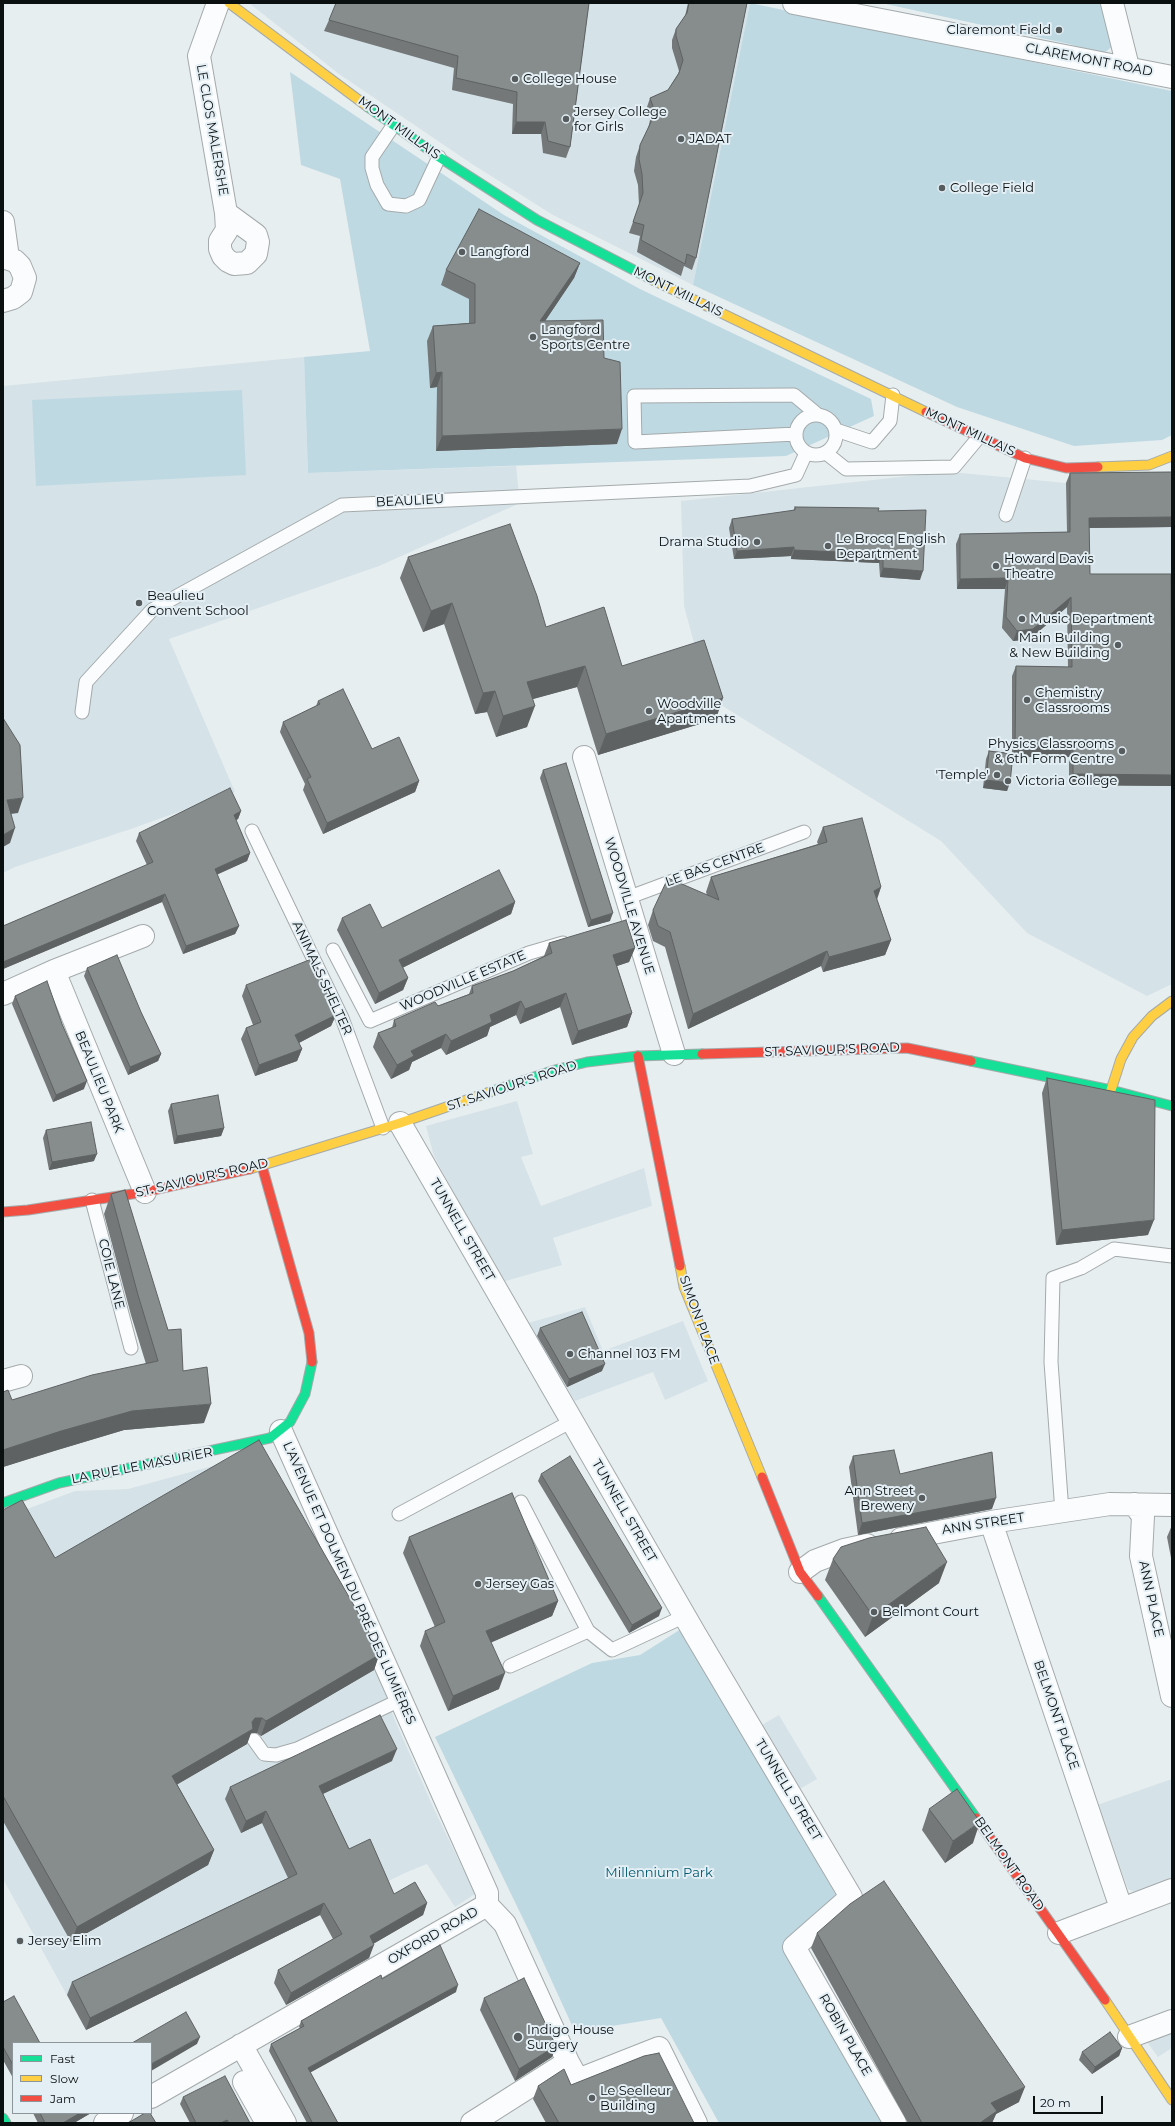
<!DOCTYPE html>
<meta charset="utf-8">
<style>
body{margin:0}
#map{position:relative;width:1175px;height:2126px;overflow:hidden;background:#e7eef0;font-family:Montserrat,sans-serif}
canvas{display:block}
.frame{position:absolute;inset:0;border:4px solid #0a0f10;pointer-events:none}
.legend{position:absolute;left:12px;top:2042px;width:140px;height:72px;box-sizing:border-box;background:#e3eff4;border:1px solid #8c9599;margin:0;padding:5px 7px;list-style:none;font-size:12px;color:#0a0f10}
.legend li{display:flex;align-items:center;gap:8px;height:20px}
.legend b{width:20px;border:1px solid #8c9599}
.scale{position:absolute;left:1033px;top:2096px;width:70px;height:18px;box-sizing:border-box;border:2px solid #0a0f10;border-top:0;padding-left:5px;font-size:12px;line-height:14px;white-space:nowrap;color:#0a0f10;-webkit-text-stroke:3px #e3eff4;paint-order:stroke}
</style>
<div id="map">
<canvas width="1175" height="2126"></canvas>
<div class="frame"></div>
<ul class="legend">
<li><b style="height:5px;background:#16e098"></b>Fast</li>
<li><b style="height:5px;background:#ffcf43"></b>Slow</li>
<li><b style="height:5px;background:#f24e42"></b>Jam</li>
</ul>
<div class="scale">20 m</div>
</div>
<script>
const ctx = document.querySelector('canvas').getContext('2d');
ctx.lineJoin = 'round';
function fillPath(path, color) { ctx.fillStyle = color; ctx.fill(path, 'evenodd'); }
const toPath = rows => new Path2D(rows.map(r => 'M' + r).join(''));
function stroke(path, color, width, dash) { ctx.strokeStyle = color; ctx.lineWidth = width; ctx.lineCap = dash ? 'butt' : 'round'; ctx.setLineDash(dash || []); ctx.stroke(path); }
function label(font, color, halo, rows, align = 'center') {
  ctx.font = font + ' Montserrat,sans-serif'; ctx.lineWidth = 4; ctx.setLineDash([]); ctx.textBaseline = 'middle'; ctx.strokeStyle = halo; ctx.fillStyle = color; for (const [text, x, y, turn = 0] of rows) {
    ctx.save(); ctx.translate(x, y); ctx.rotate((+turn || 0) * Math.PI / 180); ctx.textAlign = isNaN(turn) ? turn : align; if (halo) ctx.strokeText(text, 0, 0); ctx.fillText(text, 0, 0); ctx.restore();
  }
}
fillPath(toPath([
 [249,3,750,3,693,285,553,215,472,164,339,74],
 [304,357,308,473,516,466,520,503,379,566,169,639,235,792,128,830,15,867,3,873,3,386],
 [1172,472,1172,984,1147,996,1027,933,941,841,721,705,700,665,684,606,681,501,918,475,962,473,1066,483],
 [517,1101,533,1154,521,1157,541,1206,644,1168,652,1206,553,1238,562,1265,502,1282,434,1156,426,1126],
 [585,1307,603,1351,683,1321,708,1381,665,1400,653,1372,575,1401,528,1323],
 [253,1455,376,1669,394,1718,434,1809,475,1894,455,1907,427,1864,407,1872,86,2030,3,1879,3,1518,75,1491,128,1489],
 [779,1715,817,1779,798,1790,760,1726],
 [1172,1779,1172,1880,1138,1894,1128,1889,1097,1805],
 [1172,2028,1172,2048,1158,2057,1145,2039]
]), '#d5e2e8');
fillPath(toPath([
 [750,3,1172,91,1172,435,1162,440,1074,446,957,407,693,285],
 [881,3,1104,3,1114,45,1103,54,1069,44],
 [290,72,504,215,640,289,871,399,874,416,786,456,308,473,304,357,370,351,340,179,301,165],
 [242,390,246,475,36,486,32,400],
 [681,1629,836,1895,782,1946,885,2123,719,2123,661,2018,575,2032,528,1929,435,1737,592,1663,640,1655]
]), '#bfd9e3');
const lane = toPath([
 [393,126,372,157,372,168,377,185,388,204,406,206,419,200,439,157],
 '796 435a20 20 0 1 1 40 0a20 20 0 1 1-40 0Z',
 [836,430,872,442,890,421,893,395],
 [796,434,635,442,634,396,794,395,818,415],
 [826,453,846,469,954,467,979,437],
 [1006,515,1025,458],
 [82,712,86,682,152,610,342,505,750,486,796,475,806,453],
 [252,831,342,1018,383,1128],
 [627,898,804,832],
 [333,950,370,1021,529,953,563,943],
 [92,1200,131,1348],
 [521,1502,588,1631],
 [1062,1512,1051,1362,1053,1278,1081,1268,1114,1249,1172,1256],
 [399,1514,572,1421],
 [510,1666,588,1631,612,1650,685,1616],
 [254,1740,264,1754,276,1755,297,1749,400,1700]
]);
const street = toPath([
 [218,3,199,56,226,213,227,230,220,241,220,249,223,256,228,261,234,264,247,263,256,254,258,242,256,235,226,213],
 [794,3,1172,77],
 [1112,3,1128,67],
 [3,222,8,258],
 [3,257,15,261,20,266,25,278,21,292,13,298,3,301],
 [584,757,674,1054],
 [54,971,145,1192],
 [3,994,54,971,143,936],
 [400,1123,695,1634,851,1897,794,1947,895,2123],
 [3,1381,21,1376],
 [281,1431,487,1893,487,1905],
 [1134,1504,1143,1516,1141,1556,1172,1696],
 [991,1522,1121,1908],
 [901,1539,991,1522,1110,1504,1172,1505],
 [800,1572,815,1561,844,1550,867,1545],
 [487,1905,505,1924,568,2062,578,2080,659,2048,696,2123],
 [1059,1933,1172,1890],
 [1129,2037,1172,2021],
 [241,2045,285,2123],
 [244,2082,267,2123],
 [151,2097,487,1905],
 [105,2123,122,2113],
 [472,2123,568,2062]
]);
const fast = toPath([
 [368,107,439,157,537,220,653,280],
 [971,1061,1111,1090,1172,1106],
 [490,1092,555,1070,587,1062,638,1056,702,1054],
 [3,1503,59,1483,270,1438,290,1422,305,1394,312,1362],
 [818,1596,976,1818],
 [3,2118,6,2123]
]);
const slow = toPath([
 [229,3,368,107],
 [653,280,926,412],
 [1098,467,1149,465,1172,456],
 [1111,1090,1121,1059,1133,1037,1152,1016,1172,1001],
 [250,1169,400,1123,490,1092],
 [680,1266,684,1287,762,1477],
 [1105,2000,1172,2100]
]);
const jam = toPath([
 [926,412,1025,458,1066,468,1098,467],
 [702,1054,907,1048,971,1061],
 [638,1056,680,1266],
 [262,1166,309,1333,312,1362],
 [3,1212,28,1210,145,1192,250,1169],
 [762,1477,800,1572,818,1596],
 [976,1818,1105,2000]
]);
stroke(lane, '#a4aaab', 15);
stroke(street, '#a4aaab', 24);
stroke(fast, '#a4aaab', 11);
stroke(slow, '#a4aaab', 11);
stroke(jam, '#a4aaab', 11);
stroke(lane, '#fbfcfd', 13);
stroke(street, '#fbfcfd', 22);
stroke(fast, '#16e098', 9);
stroke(slow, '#ffcf43', 9);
stroke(jam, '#f24e42', 9);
fillPath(toPath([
 [589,3,570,147,566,158,543,153,541,134,512,134,513,104,452,90,454,68,324,31,329,20],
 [688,3,747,3,696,258,692,270,684,266,681,276,637,252,640,236,629,233,639,205,638,185,634,171,636,157,640,145,648,129,650,120,646,110,650,98,668,90,678,74,679,71,672,48,672,40,676,29,685,16],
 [580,263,574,278,545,321,604,358,617,444,436,451,437,387,430,388,427,341,433,326,469,323,469,299,441,285,446,270],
 [1172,472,1172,527,1089,528,1090,574,1172,715,1172,786,1069,785,1069,757,1013,757,1007,791,983,788,986,759,989,751,1012,753,1012,676,1016,666,1068,667,1067,607,1030,639,1013,641,1002,628,1005,589,957,589,956,544,960,534,1067,532,1066,483,1070,473],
 [795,507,878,511,920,580,880,577,879,563,791,559,791,556,734,559,729,528,732,519,793,511],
 [408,557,622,666,716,719,598,755,577,687,532,699,527,727,496,737,487,712,475,714,444,624,423,632,400,578],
 [318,701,372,749,419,781,415,792,323,834,303,790,305,784,280,732,283,722,316,706],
 [543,770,610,921,588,927,540,778],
 [241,811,238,819,236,820,250,853,247,861,217,874,239,926,235,934,183,954,162,902,3,969,3,926,147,865,136,841,139,833],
 [823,827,881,887,877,899,891,940,885,955,823,972,821,966,688,1029,665,947,653,941,648,925,653,910,707,895,706,892,711,877,818,844,817,842],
 [515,902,511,914,402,968,408,978,403,990,375,1004,337,930,342,918,382,928],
 [549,943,635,948,629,962,617,966,632,1013,627,1027,572,1045,560,1007,520,1024,516,1015,490,1027,487,1036,446,1055,441,1048,412,1062,409,1070,391,1079,373,1047,378,1033,392,1028,394,1020,438,1006,469,994,472,986,513,971,544,956],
 [87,968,141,1012,161,1054,158,1061,128,1075,84,976],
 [246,985,336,1015,331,1026,299,1043,302,1049,297,1061,255,1076,241,1039,246,1028,253,1025,242,996],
 [15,996,62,1024,84,1089,53,1102,12,1004],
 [1047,1078,1148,1235,1056,1245,1042,1093],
 [171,1104,224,1128,221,1136,174,1144,168,1111],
 [46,1130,94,1161,49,1170,43,1138],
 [111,1194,168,1330,183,1371,204,1423,124,1430,54,1451,3,1467,12,1400,146,1364,131,1315,104,1214],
 [540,1328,602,1371,567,1387,537,1336],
 [853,1456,992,1509,858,1535,849,1467],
 [541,1474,659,1616,629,1633,538,1481],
 [3,1510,55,1558,379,1655,374,1670,261,1736,257,1733,251,1733,247,1744,177,1784,214,1850,208,1865,71,1942,3,1821],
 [1172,1525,1172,1563,1167,1537],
 [409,1537,558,1601,552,1616,491,1642,499,1689,448,1711,420,1646,425,1631,435,1627,403,1553],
 [833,1559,939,1583,865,1637,825,1580],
 [392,1761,323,1794,349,1849,394,1894,427,1903,423,1915,373,1944,369,1958,286,2005,274,1983,278,1970,333,1939,320,1915,86,2030,67,1995,72,1982,288,1878,262,1823,241,1833,225,1799,230,1787],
 [929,1809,973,1843,945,1863,922,1830],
 [817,1933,1019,2102,996,2114,992,2123,908,2123,811,1948],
 [382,1979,456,1992,310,2072,338,2123,307,2123,269,2051,271,2044,300,2028,299,2027,301,2021],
 [484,1998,556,2046,552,2057,515,2081,480,2010],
 [3,2002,13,2043,13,2078,3,2060],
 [1122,2048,1119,2056,1092,2074,1079,2060,1082,2052],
 [571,2085,694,2123,546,2123,533,2099,538,2086],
 [183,2097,250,2123,190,2123,180,2104],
 [33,2113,91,2113,74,2123,38,2123]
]), '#747879');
fillPath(toPath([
 [516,122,545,122,541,134,512,134],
 [580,263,574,278,535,336,540,321],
 [442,372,437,387,430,388,436,373],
 [622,429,617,444,436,451,442,436],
 [1172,517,1172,527,1086,528,1089,518],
 [794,547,791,556,734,559,737,551],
 [794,550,883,554,879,563,791,559],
 [883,568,923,571,920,580,880,577],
 [1008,578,1005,589,957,589,960,579],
 [1071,597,1067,607,1030,639,1013,641,1017,631],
 [452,603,444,624,423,632,431,611],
 [585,666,577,687,519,703,527,682],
 [495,691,487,712,475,714,483,693],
 [723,698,716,719,598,755,606,734],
 [535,706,527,727,496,737,503,716],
 [1015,746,1073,747,1069,757,1012,757],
 [1073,774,1172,775,1172,786,1069,785],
 [986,780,1010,783,1007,791,983,788],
 [419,781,415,792,323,834,327,823],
 [23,798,18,813,3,815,7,800],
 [241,811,238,819,231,823,234,815],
 [15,828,10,843,3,847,3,835],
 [250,853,247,861,212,877,215,869],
 [881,887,876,902,874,891],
 [165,894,162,902,3,969,3,962],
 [515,902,511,914,394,972,399,960],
 [613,913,610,921,588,927,591,920],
 [239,926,235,934,183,954,186,946],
 [891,940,885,955,823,972,829,957],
 [635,948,629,962,608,969,613,955],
 [827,951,821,966,688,1029,693,1014],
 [408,978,403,990,375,1004,379,993],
 [566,993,560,1007,520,1024,525,1009],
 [521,1001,516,1015,490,1027,487,1036,446,1055,451,1041,490,1015],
 [632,1013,627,1027,572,1045,578,1031],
 [336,1015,331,1026,291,1047,295,1035],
 [446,1034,441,1048,412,1062,409,1070,391,1079,397,1065,411,1051],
 [302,1049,297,1061,255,1076,259,1065],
 [161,1054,158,1061,128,1075,130,1067],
 [87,1081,84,1089,53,1102,56,1095],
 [224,1128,221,1136,174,1144,177,1136],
 [97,1154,94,1161,49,1170,52,1162],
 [1154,1220,1148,1235,1056,1245,1062,1230],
 [605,1364,602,1371,567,1387,569,1379],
 [211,1404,204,1423,124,1430,54,1451,3,1467,3,1450,61,1431,132,1411],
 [996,1498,992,1509,858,1535,862,1523],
 [947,1562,939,1583,865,1637,873,1616],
 [558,1601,552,1616,481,1647,486,1631],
 [662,1608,659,1616,629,1633,632,1625],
 [379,1655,374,1670,261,1736,266,1721],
 [505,1673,499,1689,448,1711,453,1696],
 [255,1718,262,1718,257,1733,251,1733,247,1744,166,1791,172,1776,252,1722],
 [397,1749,392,1761,314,1798,319,1786],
 [266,1811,262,1823,241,1833,246,1821],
 [980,1822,973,1843,945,1863,953,1841],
 [214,1850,208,1865,71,1942,77,1927],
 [324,1903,320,1915,86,2030,90,2018],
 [427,1903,423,1915,366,1948,370,1936],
 [374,1945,369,1958,286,2005,291,1993],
 [458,1985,456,1992,306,2075,308,2068],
 [200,2037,197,2044,151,2071,151,2064],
 [556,2046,552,2057,515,2081,519,2069],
 [1122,2048,1119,2056,1092,2074,1095,2067],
 [1025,2087,1019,2102,996,2114,992,2123,980,2123,991,2103],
 [80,2113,91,2113,74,2123,63,2123],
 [227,2120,226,2123,221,2123]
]), '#5e6263');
const building = toPath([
 [336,3,589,3,570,147,548,141,545,122,516,122,517,92,456,78,458,56,329,20,336,3],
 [689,3,747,3,696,258,687,254,685,264,641,240,644,225,633,222,643,193,642,174,639,159,640,145,651,122,654,109,650,98,668,90,679,73,683,60,676,36,676,29,687,13,689,3],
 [479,209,580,263,540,321,603,320,604,358,620,362,622,429,442,436,442,372,436,373,433,326,475,323,475,284,446,270,479,209],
 [1172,472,1172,517,1089,518,1090,574,1171,574,1172,775,1073,774,1073,747,1015,746,1016,666,1072,667,1071,597,1033,629,1017,631,1006,617,1008,578,960,579,960,534,1070,532,1070,473,1172,472],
 [795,507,879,508,878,511,926,510,923,571,883,568,883,554,794,550,794,547,737,551,732,519,795,510,795,507],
 [510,524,537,596,546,627,604,607,622,666,704,640,723,698,606,734,585,666,527,682,535,706,503,716,495,691,483,693,452,603,431,611,408,557,510,524],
 [343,689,372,749,399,737,419,781,327,823,307,779,311,777,283,722,320,704,318,701,343,689],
 [3,718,20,745,23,798,7,800,15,828,3,835,3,718],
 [989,751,1013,754,1010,783,986,780,989,751],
 [566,763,613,913,591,920,543,770,566,763],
 [230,788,241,811,234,815,250,853,215,869,239,926,186,946,165,894,3,962,3,926,153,862,139,833,230,788],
 [862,818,881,887,874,891,891,940,829,957,827,951,693,1014,670,932,658,926,653,910,668,878,719,900,711,877,827,842,823,827,862,818],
 [499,870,515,902,399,960,408,978,379,993,342,918,370,904,382,928,499,870],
 [626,920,635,948,613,955,632,1013,578,1031,566,993,525,1009,521,1001,490,1015,492,1022,451,1041,446,1034,411,1051,414,1056,397,1065,378,1033,396,1026,394,1020,435,1002,438,1006,473,993,472,986,513,971,552,953,549,943,626,920],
 [117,955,141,1012,161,1054,130,1067,87,968,117,955],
 [314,958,336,1015,295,1035,302,1049,259,1065,246,1028,261,1022,246,985,314,958],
 [47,981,62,1024,87,1081,56,1095,15,996,47,981],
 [1047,1078,1155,1100,1154,1220,1062,1230,1047,1078],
 [218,1095,224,1128,177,1136,171,1104,218,1095],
 [91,1122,97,1154,52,1162,46,1130,91,1122],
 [125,1190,168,1330,181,1329,183,1371,207,1367,211,1404,132,1411,61,1431,3,1450,3,1392,8,1390,12,1400,92,1375,158,1361,138,1295,111,1194,125,1190],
 [582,1312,605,1364,569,1379,540,1328,582,1312],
 [259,1440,368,1630,379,1655,266,1721,262,1718,255,1718,252,1722,253,1729,172,1776,214,1850,77,1927,3,1796,3,1510,22,1500,55,1558,259,1440],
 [894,1450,900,1474,992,1452,996,1498,862,1523,853,1456,894,1450],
 [570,1456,662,1608,632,1625,541,1474,570,1456],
 [512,1493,558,1601,486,1631,505,1673,453,1696,425,1631,445,1622,409,1537,512,1493],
 [926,1527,947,1562,873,1616,833,1559,841,1547,869,1538,926,1527],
 [380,1715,397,1749,319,1786,349,1849,370,1839,394,1894,415,1882,427,1903,370,1936,374,1945,291,1993,278,1970,342,1934,324,1903,90,2018,72,1982,297,1874,266,1811,246,1821,230,1787,380,1715],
 [957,1789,980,1822,953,1841,929,1809,957,1789],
 [884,1881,1025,2087,991,2103,997,2111,980,2123,922,2123,817,1933,850,1904,884,1881],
 [440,1945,458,1985,308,2068,338,2123,309,2123,312,2122,271,2044,304,2026,301,2021,381,1975,382,1979,440,1945],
 [524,1978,556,2046,519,2069,484,1998,524,1978],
 [14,1996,40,2043,13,2043,13,2065,3,2047,3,2002,14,1996],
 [186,2012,200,2037,151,2064,151,2043,132,2043,186,2012],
 [1110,2032,1122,2048,1095,2067,1082,2052,1110,2032],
 [659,2053,694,2123,559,2123,538,2086,564,2069,571,2085,644,2056,659,2053],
 [225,2076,250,2123,229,2123,227,2120,221,2123,196,2123,183,2097,225,2076],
 [40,2113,80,2113,63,2123,45,2123,40,2113],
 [145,2113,150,2113,156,2123,128,2123,145,2113]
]);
fillPath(building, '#878c8d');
stroke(building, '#5e6263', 1);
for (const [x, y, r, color] of [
 [1059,30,4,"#575d5e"],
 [515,79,4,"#575d5e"],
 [566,119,4,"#575d5e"],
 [681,139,4,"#575d5e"],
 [942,188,4,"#575d5e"],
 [462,252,4,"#575d5e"],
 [533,337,4,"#575d5e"],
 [757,542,4,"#575d5e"],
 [828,546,4,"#575d5e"],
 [996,566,4,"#575d5e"],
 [139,603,4,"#575d5e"],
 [1022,619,4,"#575d5e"],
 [1118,645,4,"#575d5e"],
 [1027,700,4,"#575d5e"],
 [649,711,4,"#575d5e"],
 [1122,751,4,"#575d5e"],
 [997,775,4,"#575d5e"],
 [1008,781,4,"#575d5e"],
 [570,1354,4,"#575d5e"],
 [922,1498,4,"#575d5e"],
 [478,1584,4,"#575d5e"],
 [874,1612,4,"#575d5e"],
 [20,1941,4,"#575d5e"],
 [518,2037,5,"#575d5e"],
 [592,2098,4,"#575d5e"]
]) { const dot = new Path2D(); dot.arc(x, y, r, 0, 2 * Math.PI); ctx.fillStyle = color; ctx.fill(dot); stroke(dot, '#e3eff4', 1.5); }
label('13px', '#0a0f10', '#e3eff4', [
 ["Claremont Field",1051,30,"right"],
 ["College House",523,79],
 ["Jersey College",574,112],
 ["for Girls",574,127],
 ["JADAT",689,139],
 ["College Field",950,188],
 ["Langford",470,252],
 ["Langford",541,330],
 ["Sports Centre",541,345],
 ["Le Brocq English",836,539],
 ["Department",836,554],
 ["Drama Studio",749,542,"right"],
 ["Howard Davis",1004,559],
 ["Theatre",1004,574],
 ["Beaulieu",147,596],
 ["Convent School",147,611],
 ["Music Department",1030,619],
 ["Main Building",1110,638,"right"],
 ["& New Building",1110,653,"right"],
 ["Chemistry",1035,693],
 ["Classrooms",1035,708],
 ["Woodville",657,704],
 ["Apartments",657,719],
 ["Physics Classrooms",1114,744,"right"],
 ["& 6th Form Centre",1114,759,"right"],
 ["'Temple'",989,775,"right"],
 ["Victoria College",1016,781],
 ["Channel 103 FM",578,1354],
 ["Ann Street",914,1491,"right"],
 ["Brewery",914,1506,"right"],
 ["Jersey Gas",486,1584],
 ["Belmont Court",882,1612],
 ["Jersey Elim",28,1941],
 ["Indigo House",527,2030],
 ["Surgery",527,2045],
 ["Le Seelleur",600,2091],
 ["Building",600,2106]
], 'left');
label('13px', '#0a0f10', '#e3eff4', [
 ["CLAREMONT ROAD",1089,60,11],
 ["MONT MILLAIS",399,128,36],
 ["LE CLOS MALERSHE",212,130,80],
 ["MONT MILLAIS",678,292,26],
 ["MONT MILLAIS",970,432,25],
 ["BEAULIEU",410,501,-3],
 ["LE BAS CENTRE",715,865,-20],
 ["WOODVILLE AVENUE",629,906,73],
 ["ANIMALS SHELTER",322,978,65],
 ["WOODVILLE ESTATE",463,981,-23],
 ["ST. SAVIOUR'S ROAD",832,1050,-2],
 ["BEAULIEU PARK",99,1082,68],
 ["ST. SAVIOUR'S ROAD",512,1086,-18],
 ["ST. SAVIOUR'S ROAD",202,1178,-13],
 ["TUNNELL STREET",462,1230,60],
 ["COIE LANE",111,1274,76],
 ["SIMON PLACE",699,1320,70],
 ["LA RUE LE MASURIER",142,1466,-11],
 ["TUNNELL STREET",624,1511,60],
 ["ANN STREET",983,1524,-9],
 ["L'AVENUE ET DOLMEN DU PRÉ DES LUMIÈRES",349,1583,66],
 ["ANN PLACE",1151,1599,78],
 ["BELMONT PLACE",1056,1715,71],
 ["TUNNELL STREET",788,1790,59],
 ["BELMONT ROAD",1009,1864,55],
 ["OXFORD ROAD",433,1936,-30],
 ["ROBIN PLACE",845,2035,60]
]);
label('13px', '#00576e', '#e3eff4', [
 ["Millennium Park",659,1873]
]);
</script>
